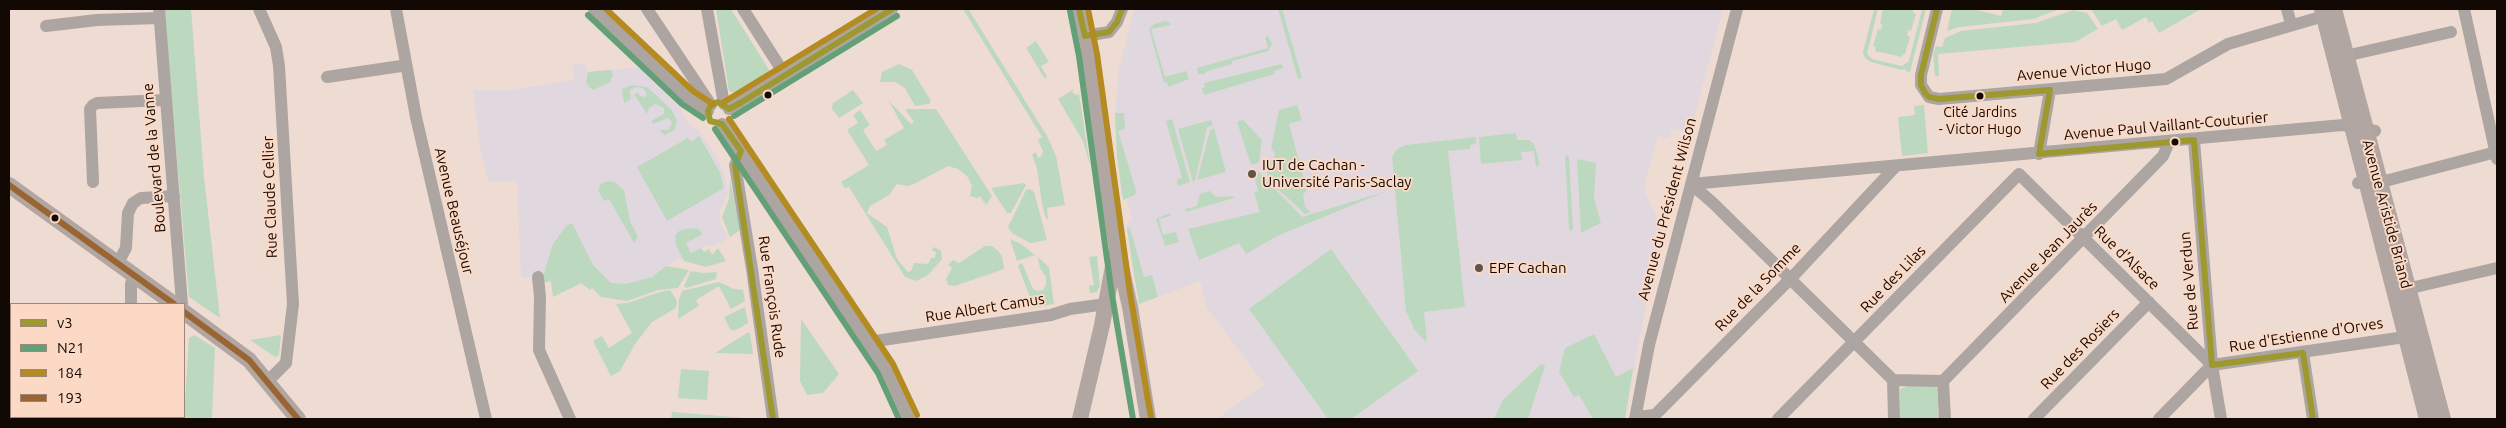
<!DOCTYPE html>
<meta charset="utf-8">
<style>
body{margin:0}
#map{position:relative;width:2506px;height:428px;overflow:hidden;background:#eedcd2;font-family:Ubuntu,sans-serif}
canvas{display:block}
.frame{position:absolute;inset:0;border:10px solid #130904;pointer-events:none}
.legend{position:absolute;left:10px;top:303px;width:175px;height:115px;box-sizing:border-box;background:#fbd9c5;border:1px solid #9e8678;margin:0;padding:6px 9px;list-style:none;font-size:15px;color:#130904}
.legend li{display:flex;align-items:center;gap:10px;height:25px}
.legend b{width:25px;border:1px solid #9e8678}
</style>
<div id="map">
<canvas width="2506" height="428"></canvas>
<div class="frame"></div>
<ul class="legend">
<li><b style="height:6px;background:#9e9830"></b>v3</li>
<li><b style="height:6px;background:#63a078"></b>N21</li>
<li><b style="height:6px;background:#b48b20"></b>184</li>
<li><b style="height:6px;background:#963"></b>193</li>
</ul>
</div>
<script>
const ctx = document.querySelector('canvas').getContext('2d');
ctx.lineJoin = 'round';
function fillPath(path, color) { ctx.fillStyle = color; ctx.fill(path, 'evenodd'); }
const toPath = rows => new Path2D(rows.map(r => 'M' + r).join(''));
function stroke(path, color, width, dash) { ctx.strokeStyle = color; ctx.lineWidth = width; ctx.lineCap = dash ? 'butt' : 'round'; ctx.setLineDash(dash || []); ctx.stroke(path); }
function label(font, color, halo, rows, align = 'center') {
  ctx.font = font + ' Ubuntu,sans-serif'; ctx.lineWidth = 4; ctx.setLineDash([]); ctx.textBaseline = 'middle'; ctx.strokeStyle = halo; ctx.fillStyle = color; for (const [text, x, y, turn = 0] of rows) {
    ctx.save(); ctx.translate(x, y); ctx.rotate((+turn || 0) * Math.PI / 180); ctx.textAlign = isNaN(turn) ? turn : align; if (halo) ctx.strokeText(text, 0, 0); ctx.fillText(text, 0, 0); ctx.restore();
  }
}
fillPath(toPath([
 [1134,9,1723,9,1691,130,1687,132,1672,129,1669,139,1658,136,1648,171,1644,189,1665,235,1647,299,1625,419,1217,419,1264,384,1207,308,1200,281,1139,304,1126,225,1132,220,1127,199,1121,194,1115,118,1118,73],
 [585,63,587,72,640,67,681,109,687,122,699,131,717,157,726,179,728,193,719,215,721,224,729,238,712,247,706,245,663,268,652,278,626,285,543,276,521,278,517,181,489,182,481,154,473,90,508,90,575,80,572,64]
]), '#e1d8df');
fillPath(toPath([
 [164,9,191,9,204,177,220,318,189,297],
 [716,9,731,9,771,73,737,94,729,91],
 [963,9,969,10,1047,136,1056,156,1065,205,1047,208,1048,219,1046,219,1042,204,1037,168,1032,155,1035,152,1039,158,1042,155,1043,151,1038,140,1042,137],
 [1278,9,1282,9,1302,78,1298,79],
 [1874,9,1878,9,1867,54,1872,59,1902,66,1909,61,1922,9,1926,9,1910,72,1906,71,1906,69,1901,70,1871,62,1865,58,1863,52],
 [1883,9,1913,9,1913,13,1916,14,1911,31,1908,30,1907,36,1910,37,1905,54,1903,54,1902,57,1875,51,1876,47,1873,46,1878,29,1881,30,1882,24,1880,23],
 [1952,9,1974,9,2001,16,2003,9,2060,9,2033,19,1959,27,1947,31],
 [2091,9,2201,9,2159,33,2152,21,2149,23,2146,17,2122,30,2116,19,2102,26],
 [2073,10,2087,13,2098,29,2075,42,1938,54,1939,75,1938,77,1935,75,1933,54,1936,46,1942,47,1945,38,1961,31,2036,23],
 [1165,21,1169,22,1171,25,1151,29,1165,77,1186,71,1189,79,1168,87,1167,82,1164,83,1149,29,1154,24],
 [1268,36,1272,44,1268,51,1232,61,1232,64,1205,72,1205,74,1198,74,1197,68,1268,48,1265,37],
 [1036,41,1049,62,1041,66,1047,77,1045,79,1026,48],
 [899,64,912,70,931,101,929,104,915,106,905,88,895,82,880,82,882,72],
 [1281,64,1284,68,1274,71,1274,74,1204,95,1202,88,1205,87,1204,83],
 [611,70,613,75,610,82,593,90,589,87,586,82,588,72],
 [632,85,647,87,671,109,677,120,674,130,665,135,659,130,669,130,672,122,668,118,653,124,651,121,664,114,664,108,655,104,649,108,647,114,634,94,638,93,640,96,645,97,647,94,643,88,636,87,630,90,631,99,624,103,622,89],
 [1074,89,1072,92,1076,95,1079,94,1090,165,1083,141,1058,99],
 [853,90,863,103,839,118,832,109,833,103],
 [888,100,911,124,914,122,905,109,936,109,992,196,986,205,980,196,977,198,970,196,972,186,967,176,958,169,948,166,914,184,907,186,897,184,889,195,870,206,867,213,887,227,897,259,908,272,911,271,914,263,928,264,931,258,935,258,936,252,932,250,934,247,941,251,942,259,928,275,916,281,905,277,849,187,845,188,841,182,869,165,847,130,858,123,853,115,860,110,870,125,863,130,876,151,887,145,884,140,904,128],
 [1297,105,1302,120,1289,124,1307,190,1303,195,1305,207,1311,212,1305,214,1278,189,1279,185,1277,182,1272,183,1268,178,1267,172,1269,161,1274,158,1275,153,1271,148,1279,110],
 [1924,105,1928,153,1902,156,1898,117,1915,115,1914,106],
 [1115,113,1124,113,1125,129,1118,131,1136,191,1135,195,1123,200,1117,156],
 [1172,119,1190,182,1178,186,1177,179,1182,178,1166,121],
 [1211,120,1213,125,1207,127,1195,181,1193,182,1178,129],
 [1243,120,1262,140,1259,163,1251,165,1237,122],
 [1214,128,1226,172,1197,180,1210,130],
 [1516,133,1517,140,1529,140,1534,144,1540,165,1536,167,1534,151,1521,152,1522,160,1481,164,1479,137],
 [699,136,720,172,724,188,667,221,637,167,688,138,691,142],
 [1476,137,1476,144,1470,145,1470,149,1448,151,1465,307,1424,312,1427,340,1425,341,1414,329,1406,311,1392,157,1397,149,1406,145],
 [1567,155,1569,157,1573,229,1571,231,1569,229,1565,157],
 [1577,159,1596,163,1594,198,1601,223,1581,233],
 [1252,169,1256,169,1302,217,1387,191,1277,236,1246,254,1239,243,1199,260,1188,229,1260,212,1254,193,1258,191],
 [730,178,740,230,730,237,722,217,729,199],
 [607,181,614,182,624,190,630,221,638,237,634,243,609,199,604,201,598,190,601,184],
 [1024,183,1026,185,1011,213,1007,213,991,188],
 [1030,189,1034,192,1047,240,1030,243,1012,233,1008,227,1026,190],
 [1210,191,1216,197,1233,196,1234,198,1186,212,1185,209,1197,206,1200,194],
 [1170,213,1170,216,1159,219,1163,235,1176,232,1179,242,1165,246,1156,219],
 [572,223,593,265,611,283,626,284,652,277,666,266,689,270,678,288,658,290,627,301,601,297,592,288,590,290,581,283,553,297,551,281,542,283,543,276,553,244,566,226],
 [690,228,698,229,703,234,686,243,691,253,701,248,704,252,709,249,712,255,718,248,726,261,706,267,684,261,676,245,675,236,679,231],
 [1130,228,1144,277,1152,275,1158,297,1139,304,1127,229],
 [1010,239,1021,244,1035,255,1017,261],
 [985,246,992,246,998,251,1002,256,1004,269,955,286,948,285,946,279,952,268,948,265,953,260,959,263],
 [1331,249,1418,371,1351,419,1328,419,1249,309],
 [1097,256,1100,285,1097,292,1090,293,1089,286,1094,285,1089,257],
 [1038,257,1049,267,1054,304,1034,308,1018,266,1022,263,1033,289,1037,291,1043,290,1046,285,1046,277,1040,268],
 [691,271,703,273,717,272,716,279,686,288,684,286],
 [719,282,734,289,743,290,745,301,731,309,719,286,696,300,699,306,678,319,679,299,682,291],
 [670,290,677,301,676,308,652,322,635,344,620,371,611,376,593,341,602,336,609,348,632,333,616,304,628,303,660,292],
 [745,307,748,323,734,331,730,329,724,317],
 [801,319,839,374,823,393,807,395,800,381],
 [747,333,750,333,753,354,715,353],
 [1594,334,1616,377,1633,368,1625,419,1593,419,1579,395,1574,397,1559,372,1565,348],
 [194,335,215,348,212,419,184,419,189,338],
 [281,335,279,355,275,357,250,340],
 [1541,364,1545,366,1528,419,1494,419,1503,400],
 [681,369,709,371,707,400,678,398],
 [1935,386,1937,389,1939,419,1900,419,1900,389,1908,386],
 [672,412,746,418,746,419,671,419]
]), '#bcd8bf');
stroke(toPath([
 [159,9,182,304],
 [259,9,276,47,279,66,293,304,286,363,268,381],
 [396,9,416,117,486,419],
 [594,9,688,98,708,111],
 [647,9,711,105],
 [707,9,724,104],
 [743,9,785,75],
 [1937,9,1921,75,1921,85,1929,97,1939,99,2166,79,2228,44,2324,16],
 [2287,9,2291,24],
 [2464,9,2497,159],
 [46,26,97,20,159,18],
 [1085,36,1109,32,1117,22,1122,9],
 [2354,54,2451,32],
 [327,77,401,66],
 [729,109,892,9],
 [722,124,886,369,909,419],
 [2194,140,2212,365,2221,419],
 [741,151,735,165,752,269,773,419],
 [2039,154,2050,90],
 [2019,174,2212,365],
 [93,182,90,109,93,105,97,103,165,100],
 [2358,183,2389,180,2496,152],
 [1691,184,2343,125,2375,131],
 [1691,184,1713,203,1893,380],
 [118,263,126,248,128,213,133,203,141,198,174,196],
 [538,277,540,297,539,350,570,419],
 [2415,287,2497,268],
 [131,304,131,284,134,275],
 [869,342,1051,315,1070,309,1106,304],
 [2303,353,2313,419],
 [9,360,11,367],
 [2212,365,2405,337],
 [1943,381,2163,156,2169,142],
 [32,417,33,419],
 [1636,417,1655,415,1796,273,1896,166],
 [137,419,137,417],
 [179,419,179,417],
 [1635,419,1649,345,1737,9],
 [1778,419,2019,174],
 [1894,419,1893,380,1943,381,1945,419],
 [2034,419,2149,302],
 [2159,419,2212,365]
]), '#ada5a2', 12);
stroke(toPath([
 [1079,9,1088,55,1117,249,1130,307,1148,419],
 [2322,9,2427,419],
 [2334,9,2443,419],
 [9,185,174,304],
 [184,312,249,360,298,419],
 [1080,419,1102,325,1115,256]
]), '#b2a6a2', 16);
stroke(toPath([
 [1079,9,1085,36,1109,32,1117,22,1122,9],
 [1937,9,1921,75,1921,85,1925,93,1929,97,1939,99,2050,90,2039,154,2194,140,2212,365,2303,353,2313,419],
 [773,419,735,165,741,151,722,124,710,121,708,111,711,105,718,102,729,109,742,102,892,9]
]), '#9e9830', 6);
stroke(toPath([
 [1070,11,1079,56,1112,295,1133,419],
 [588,15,682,104,703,118],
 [734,116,897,16],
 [715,129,878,373,899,419]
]), '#63a078', 6);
stroke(toPath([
 [606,9,693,91,713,104],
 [1088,9,1097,54,1130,293,1151,418],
 [724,102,876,9],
 [729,119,893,364,917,415]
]), '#b48b20', 6);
stroke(toPath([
 [9,185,174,304],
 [184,312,249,360,298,419]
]), '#963', 6);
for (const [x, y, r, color] of [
 [768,95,4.5,"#130904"],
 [1980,96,4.5,"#130904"],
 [2175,142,4.5,"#130904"],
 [1252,174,5,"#60534c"],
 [55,218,4.5,"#130904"],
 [1479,268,5,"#60534c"]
]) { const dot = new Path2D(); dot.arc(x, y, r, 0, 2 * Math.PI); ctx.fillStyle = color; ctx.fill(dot); stroke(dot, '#fbd9c5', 2); }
label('14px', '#130904', '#fbd9c5', [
 ["Cité Jardins",1980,112],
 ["- Victor Hugo",1980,129]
]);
label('15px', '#130904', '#fbd9c5', [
 ["Avenue Victor Hugo",2084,70,-5],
 ["Avenue Paul Vaillant-Couturier",2166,126,-5],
 ["Boulevard de la Vanne",154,158,-95],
 ["Rue Claude Cellier",270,197,-92],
 ["Avenue du Président Wilson",1667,209,-75],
 ["Avenue Beauséjour",454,211,77],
 ["Avenue Aristide Briand",2387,214,75],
 ["Avenue Jean Jaurès",2048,252,-46],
 ["Rue d'Alsace",2127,258,44],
 ["Rue des Lilas",1893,279,-46],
 ["Rue de Verdun",2189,281,-95],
 ["Rue de la Somme",1758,287,-46],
 ["Rue François Rude",772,297,82],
 ["Rue Albert Camus",985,308,-9],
 ["Rue d'Estienne d'Orves",2306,335,-9],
 ["Rue des Rosiers",2080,349,-46]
]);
label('15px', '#130904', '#fbd9c5', [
 ["IUT de Cachan -",1262,165],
 ["Université Paris-Saclay",1262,182],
 ["EPF Cachan",1489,268]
], 'left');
</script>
